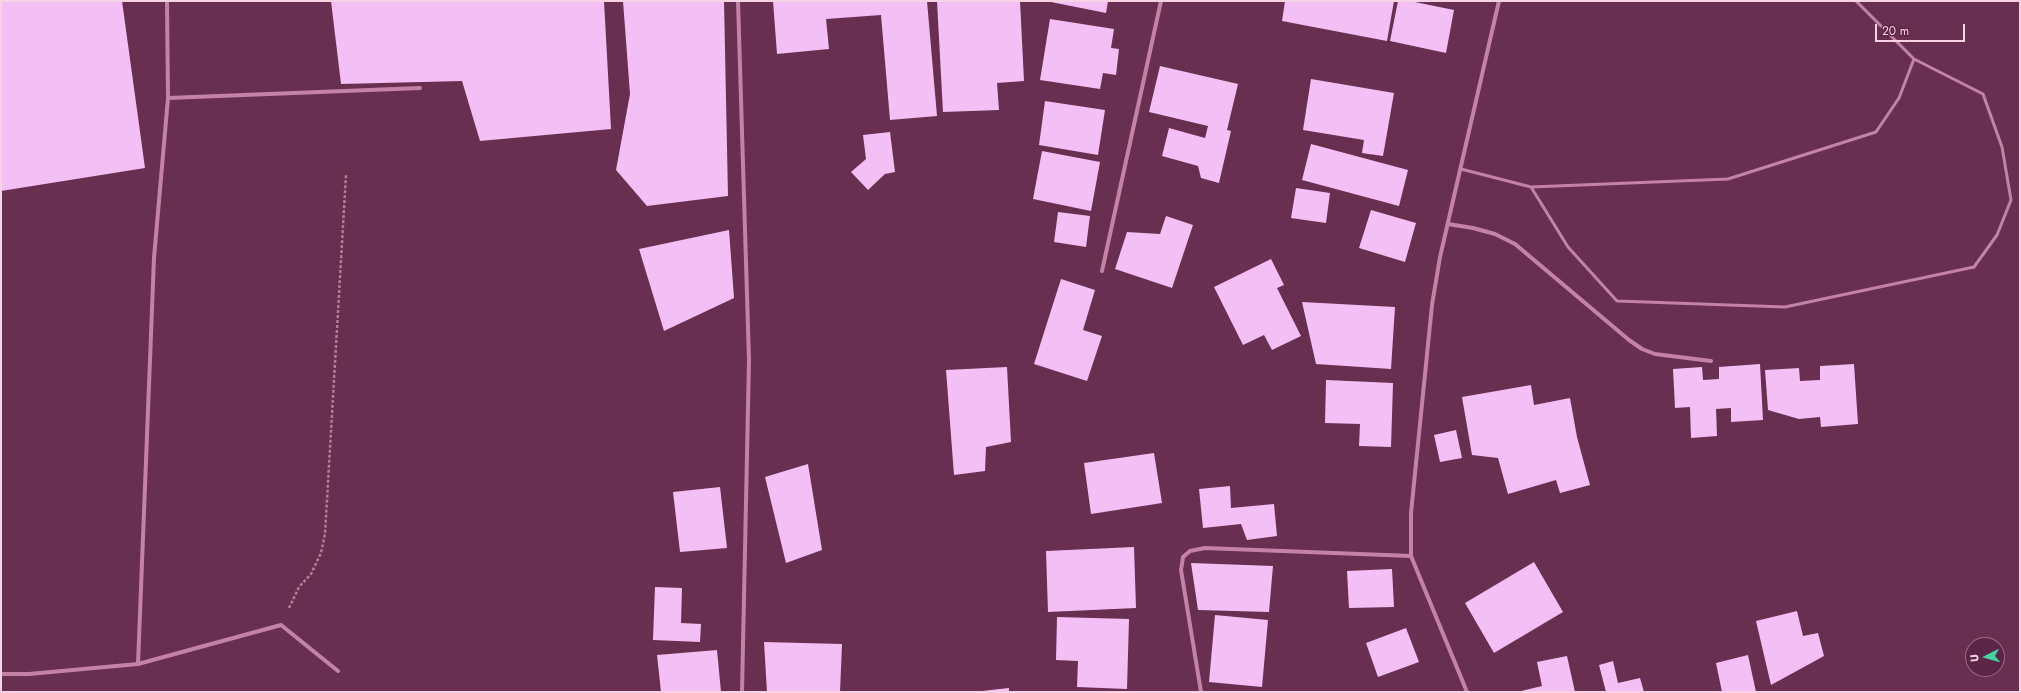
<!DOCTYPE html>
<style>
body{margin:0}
#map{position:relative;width:2021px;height:693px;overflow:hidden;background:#682f51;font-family:Jost,sans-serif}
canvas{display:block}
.frame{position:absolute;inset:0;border:2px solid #f6d2e4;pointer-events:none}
.north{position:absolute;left:1965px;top:637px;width:40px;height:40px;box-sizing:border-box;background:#5c2446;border:1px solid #9a6a85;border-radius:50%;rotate:264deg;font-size:11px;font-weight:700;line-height:16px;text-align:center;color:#f6d2e4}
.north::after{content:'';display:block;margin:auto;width:14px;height:18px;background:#41d4a1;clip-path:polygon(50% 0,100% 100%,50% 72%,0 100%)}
.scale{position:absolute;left:1875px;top:24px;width:90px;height:18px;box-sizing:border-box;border:2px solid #f6d2e4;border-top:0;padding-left:5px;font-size:12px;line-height:14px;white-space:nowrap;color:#f6d2e4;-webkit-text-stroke:3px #5c2446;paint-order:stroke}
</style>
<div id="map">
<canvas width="2021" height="693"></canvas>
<div class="frame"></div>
<div class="north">U</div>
<div class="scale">20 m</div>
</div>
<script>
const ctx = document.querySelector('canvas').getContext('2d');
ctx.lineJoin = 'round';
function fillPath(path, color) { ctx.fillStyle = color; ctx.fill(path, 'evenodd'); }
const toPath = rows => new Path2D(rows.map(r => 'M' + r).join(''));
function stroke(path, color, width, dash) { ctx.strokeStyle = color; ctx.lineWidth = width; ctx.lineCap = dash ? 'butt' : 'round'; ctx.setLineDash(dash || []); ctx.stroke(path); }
fillPath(toPath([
 [1,1,122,1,145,168,1,191],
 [331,1,604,1,611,129,480,141,462,81,341,84],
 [623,1,724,1,728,196,647,206,616,170,630,94],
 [773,1,927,1,937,116,890,120,881,15,826,19,829,49,777,54],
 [937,1,1020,1,1024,81,997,83,999,110,943,112],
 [1046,1,1108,1,1106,13],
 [1285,1,1394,1,1387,41,1282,21],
 [1398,1,1410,1,1454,10,1446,53,1390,41],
 [1050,19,1114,29,1111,48,1119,49,1116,75,1103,73,1100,89,1040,80],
 [1160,66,1238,84,1227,130,1231,131,1219,183,1201,178,1198,166,1162,156,1169,128,1205,138,1208,126,1149,112],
 [1311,79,1394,93,1383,156,1362,153,1364,140,1303,130],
 [1045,101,1105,110,1098,155,1039,145],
 [890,132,895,172,885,174,868,190,851,172,866,159,863,135],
 [1311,144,1408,170,1399,206,1302,180],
 [1042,151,1100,162,1091,211,1033,199],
 [1296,188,1330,193,1326,223,1291,218],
 [1371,210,1416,223,1405,262,1359,248],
 [1058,212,1090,216,1086,247,1054,242],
 [1166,216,1193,225,1172,288,1115,269,1127,232,1160,234],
 [729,230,734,298,664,331,639,249],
 [1271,259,1284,285,1277,288,1301,336,1272,350,1264,335,1243,345,1214,287],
 [1061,279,1095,290,1083,330,1102,336,1087,381,1034,364],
 [1302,302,1395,307,1391,369,1316,364],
 [1760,364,1763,420,1731,422,1731,408,1716,409,1717,436,1691,438,1690,407,1675,408,1673,369,1702,367,1703,380,1719,379,1719,367],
 [1854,364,1858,424,1821,427,1820,417,1799,419,1768,410,1765,370,1799,368,1800,381,1820,380,1820,366],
 [1007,367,1011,442,986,447,985,471,954,475,946,370],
 [1326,380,1393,383,1391,447,1359,446,1360,424,1325,423],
 [1531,385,1534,405,1570,398,1577,437,1590,485,1560,493,1556,480,1508,494,1498,458,1472,455,1462,397],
 [1456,430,1462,458,1440,462,1434,435],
 [1154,453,1162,503,1091,514,1084,463],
 [808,464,822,550,786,563,765,477],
 [1230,486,1231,508,1274,504,1277,536,1247,540,1241,524,1203,528,1199,489],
 [720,487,727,548,680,552,673,492],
 [1134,547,1136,608,1048,612,1046,551],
 [1534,562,1563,612,1494,653,1465,603],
 [1191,563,1273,566,1269,612,1198,610],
 [1392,569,1394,607,1349,608,1347,571],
 [655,587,682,588,681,623,701,624,700,642,653,640],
 [1797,611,1803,636,1818,633,1824,656,1771,685,1756,621],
 [1215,615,1268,620,1262,687,1209,682],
 [1057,617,1129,619,1127,689,1077,687,1078,661,1056,660],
 [1406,628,1419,662,1378,677,1366,643],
 [764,642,842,644,840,692,767,692],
 [717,650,721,692,661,692,657,655],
 [1748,655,1756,692,1722,692,1716,663],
 [1567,656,1575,692,1517,692,1542,686,1537,662],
 [1613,661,1618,683,1640,678,1644,692,1606,692,1599,665],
 [1009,688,1009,692,982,692,982,691]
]), '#f4bff5');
stroke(toPath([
 [289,608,299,587,311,574,321,553,325,534,346,175]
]), '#ad7f99', 2.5, [3, 2]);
stroke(toPath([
 [1461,169,1531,187,1568,247,1617,301,1785,307,1974,267,1997,235,2011,200,2002,147,1983,94,1914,59,1856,1],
 [1531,187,1728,179,1876,132,1899,98,1914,59]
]), '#c482a6', 3);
stroke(toPath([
 [738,1,749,360,742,692],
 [168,98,420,88],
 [1448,224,1473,228,1495,234,1515,244,1629,340,1642,349,1655,354,1711,361],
 [1102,271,1161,1],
 [138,664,154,258,168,98,167,1],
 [1,674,29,674,138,664,281,625,338,671],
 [1201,692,1181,570,1183,557,1190,551,1205,548,1411,556],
 [1467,692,1411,556,1411,513,1432,305,1440,257,1499,1]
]), '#c482a6', 4);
</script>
